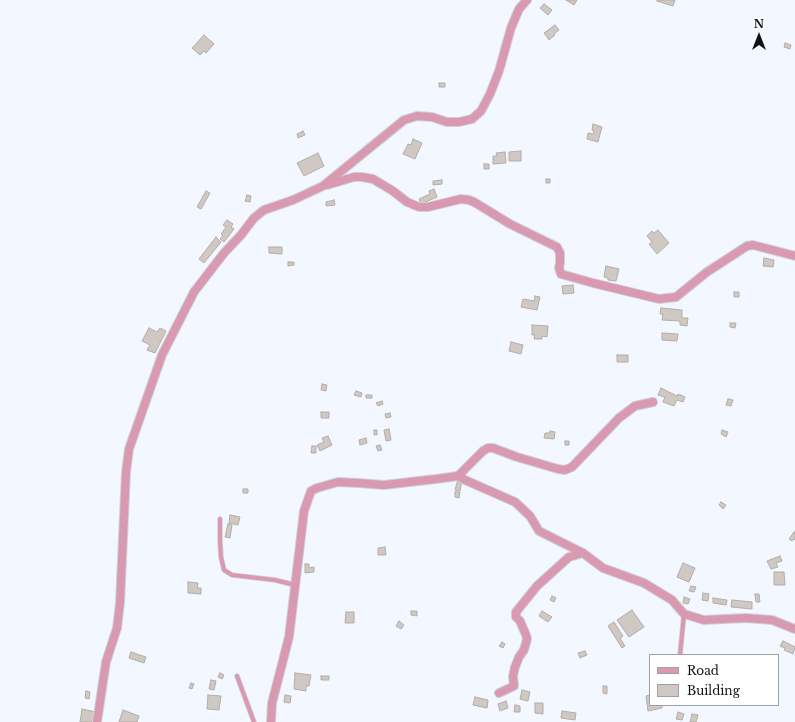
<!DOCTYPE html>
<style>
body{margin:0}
#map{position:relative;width:795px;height:722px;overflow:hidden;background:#f3f7ff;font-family:"Libre Baskerville",serif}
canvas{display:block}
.legend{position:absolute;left:649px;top:654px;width:130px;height:52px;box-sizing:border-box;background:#fff;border:1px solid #9fa0a1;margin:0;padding:5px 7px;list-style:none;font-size:12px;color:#101114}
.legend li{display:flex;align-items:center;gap:8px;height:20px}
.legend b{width:20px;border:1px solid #9fa0a1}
.north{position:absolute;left:739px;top:16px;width:40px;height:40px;-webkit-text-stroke:3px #fff;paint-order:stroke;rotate:0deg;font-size:11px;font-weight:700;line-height:16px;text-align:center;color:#101114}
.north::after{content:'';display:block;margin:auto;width:14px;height:18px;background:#101114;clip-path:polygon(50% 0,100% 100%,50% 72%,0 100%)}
</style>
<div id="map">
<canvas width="795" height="722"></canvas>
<ul class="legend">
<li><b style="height:5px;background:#d999b1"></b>Road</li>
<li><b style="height:11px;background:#d0c8c3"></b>Building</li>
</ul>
<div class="north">N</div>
</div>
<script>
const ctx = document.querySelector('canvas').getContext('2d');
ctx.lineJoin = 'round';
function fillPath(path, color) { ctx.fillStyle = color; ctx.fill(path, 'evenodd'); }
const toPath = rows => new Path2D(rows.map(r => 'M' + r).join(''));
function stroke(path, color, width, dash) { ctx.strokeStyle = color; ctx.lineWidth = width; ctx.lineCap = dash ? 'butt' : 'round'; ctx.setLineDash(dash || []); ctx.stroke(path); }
const building = toPath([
 [566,0,577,0,574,5,566,0],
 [657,0,675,0,673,6,657,1,657,0],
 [544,4,552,10,548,15,540,8,544,4],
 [555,25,559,30,554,34,555,35,549,40,544,33,555,25],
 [204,35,214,44,206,53,204,51,200,55,192,48,204,35],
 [785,43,791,45,790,49,784,47,785,43],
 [439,83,445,83,445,87,439,87,439,83],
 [593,124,602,127,598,142,587,139,588,133,593,134,594,131,592,130,593,124],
 [303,131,305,135,298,138,297,134,303,131],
 [413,139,422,143,415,159,403,154,408,144,411,145,413,139],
 [521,151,521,161,509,161,509,152,521,151],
 [505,152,506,163,493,164,493,156,497,156,496,153,505,152],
 [318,153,324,166,304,176,297,163,318,153],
 [484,164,489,164,489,169,484,169,484,164],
 [546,179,550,179,550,183,546,183,546,179],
 [442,180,442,184,433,185,433,181,442,180],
 [434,189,437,197,421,204,419,199,430,194,429,191,434,189],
 [206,191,210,193,201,209,197,207,206,191],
 [247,195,251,196,250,202,245,201,247,195],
 [334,200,335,205,326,206,326,202,334,200],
 [227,220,233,224,231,227,234,229,224,242,220,239,223,235,221,234,226,227,223,225,227,220],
 [658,230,669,243,657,254,649,244,652,242,647,236,652,231,654,233,658,230],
 [216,237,221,242,204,263,199,259,216,237],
 [269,247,282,247,282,254,269,253,269,247],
 [764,258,774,260,773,267,763,266,764,258],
 [288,262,294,262,294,265,288,266,288,262],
 [606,266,619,269,616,281,608,280,608,278,604,277,606,266],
 [573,285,574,293,563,294,562,286,573,285],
 [734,292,739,292,739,297,734,297,734,292],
 [535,296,540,297,537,310,521,307,523,299,534,301,535,296],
 [661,308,682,310,682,318,688,318,687,326,680,325,680,321,662,320,663,314,660,314,661,308],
 [730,323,736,323,735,328,730,327,730,323],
 [532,325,548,326,547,337,542,336,542,339,534,339,535,335,532,335,532,325],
 [149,328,157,332,160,328,166,331,155,353,147,350,150,345,142,341,149,328],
 [662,333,678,334,677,341,662,340,662,333],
 [511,342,523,345,521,354,509,351,511,342],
 [617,355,628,355,628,362,617,362,617,355],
 [322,384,327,385,326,391,321,390,322,384],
 [661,388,677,396,678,394,685,397,683,402,677,400,674,406,663,402,665,397,658,395,661,388],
 [356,391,362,393,361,397,354,395,356,391],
 [366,395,372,395,372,398,366,398,366,395],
 [728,399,733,400,731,406,726,405,728,399],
 [382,401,383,404,378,406,376,403,382,401],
 [321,412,329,412,329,418,321,418,321,412],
 [390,413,391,417,386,418,385,414,390,413],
 [389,429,391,440,386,441,384,430,389,429],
 [374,430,377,430,377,435,374,435,374,430],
 [722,430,728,432,726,437,721,434,722,430],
 [550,431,555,432,554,439,544,438,545,433,550,433,550,431],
 [328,436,332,445,320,451,317,445,324,442,322,438,328,436],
 [366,438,367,443,360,445,359,440,366,438],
 [565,441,569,441,569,445,565,445,565,441],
 [380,445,382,450,378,451,376,446,380,445],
 [312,446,316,446,316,453,311,453,312,446],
 [458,479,462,480,460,491,455,490,458,479],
 [243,489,248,489,248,493,243,493,243,489],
 [455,492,460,492,459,498,455,497,455,492],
 [721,502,726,505,723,509,719,505,721,502],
 [230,515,240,517,238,525,229,523,230,515],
 [228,524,232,525,230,538,225,537,228,524],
 [794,532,795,533,795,540,794,539,792,541,789,539,794,532],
 [385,547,386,555,378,555,378,548,385,547],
 [780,556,782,561,776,563,778,567,771,569,767,561,780,556],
 [683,563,695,568,689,582,677,577,683,563],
 [305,564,309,564,309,568,314,567,314,572,305,573,305,564],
 [774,572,784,572,785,585,774,585,774,572],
 [188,582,198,583,197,588,201,588,201,594,188,593,188,582],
 [691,586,696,587,694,592,689,591,691,586],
 [703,593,709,594,708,601,702,600,703,593],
 [755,594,759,594,760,602,756,602,755,594],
 [552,596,556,598,554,602,550,600,552,596],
 [684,597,690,599,688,604,683,603,684,597],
 [713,598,727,600,726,605,713,603,713,598],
 [732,600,752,602,752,609,731,607,732,600],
 [632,610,644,627,629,637,617,620,632,610],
 [411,611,417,611,417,616,411,615,411,611],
 [542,611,552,617,548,622,539,616,542,611],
 [346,612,354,612,354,623,345,623,346,612],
 [399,621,404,625,401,629,396,626,399,621],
 [614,622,623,636,620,638,625,646,622,648,608,626,614,622],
 [783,641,795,647,793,654,784,650,785,648,780,646,783,641],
 [502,642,505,644,503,648,499,646,502,642],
 [585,651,587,655,580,658,578,653,585,651],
 [131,652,146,657,144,663,129,658,131,652],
 [220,673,224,675,222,679,218,677,220,673],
 [295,673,311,675,309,686,306,686,306,691,294,689,295,673],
 [321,676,329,676,329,680,321,680,321,676],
 [211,680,216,681,214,690,209,689,211,680],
 [191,683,194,684,192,689,189,688,191,683],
 [603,686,607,686,607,694,603,693,603,686],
 [522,690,530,692,528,701,520,699,522,690],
 [86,691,90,692,89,699,85,698,86,691],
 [208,695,221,696,219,710,207,709,208,695],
 [285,695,291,696,290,703,284,702,285,695],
 [650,695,650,705,662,705,662,708,648,711,646,696,650,695],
 [475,697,488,700,487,708,473,705,475,697],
 [506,701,508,708,500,711,498,704,506,701],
 [535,703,543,703,543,714,535,713,535,703],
 [515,705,520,706,520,712,514,712,515,705],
 [82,709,96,712,94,722,80,722,82,709],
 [123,710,139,716,137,722,119,722,123,710],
 [562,711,576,713,575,720,561,718,562,711],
 [678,712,684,714,682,720,676,719,678,712],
 [692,714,698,715,696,722,690,722,692,714]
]);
fillPath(building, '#d0c8c3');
stroke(building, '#b4aca7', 1);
const lane = toPath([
 [220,519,220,541,221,557,224,570,232,575,275,580,295,585],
 [680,655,684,614],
 [237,676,254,722]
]);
const street = toPath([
 [327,185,354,177,362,177,373,179,393,191,407,202,419,207,428,207,461,199,469,200,474,202,510,224,557,247,560,253,560,263,559,268,561,274,593,283,659,299,676,297,707,272,747,246,753,245,795,256],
 [458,476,483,451,488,448,493,448,517,457,558,469,565,470,572,467,619,418,635,406,653,402],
 [499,693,514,686,513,676,515,667,519,657,524,650,527,639,526,635,520,621,516,617,516,612,537,586,569,557,583,553],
 [97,722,106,662,117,628,120,603,126,472,129,449,162,355,194,292,224,253,241,235,254,218,264,210,293,200,323,186,404,120,417,116,432,117,447,122,459,122,472,119,481,111,490,94,499,71,511,28,519,9,527,0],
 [271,722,272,703,289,637,304,511,311,491,317,488,338,482,358,483,384,485,436,479,458,476,465,480,515,502,530,516,539,531,583,553,603,568,644,583,672,600,684,614,704,620,746,618,772,620,795,629]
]);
stroke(lane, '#cfd2d9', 5.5);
stroke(street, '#cfd2d9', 10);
stroke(lane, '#d999b1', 4);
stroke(street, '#d999b1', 8);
</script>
